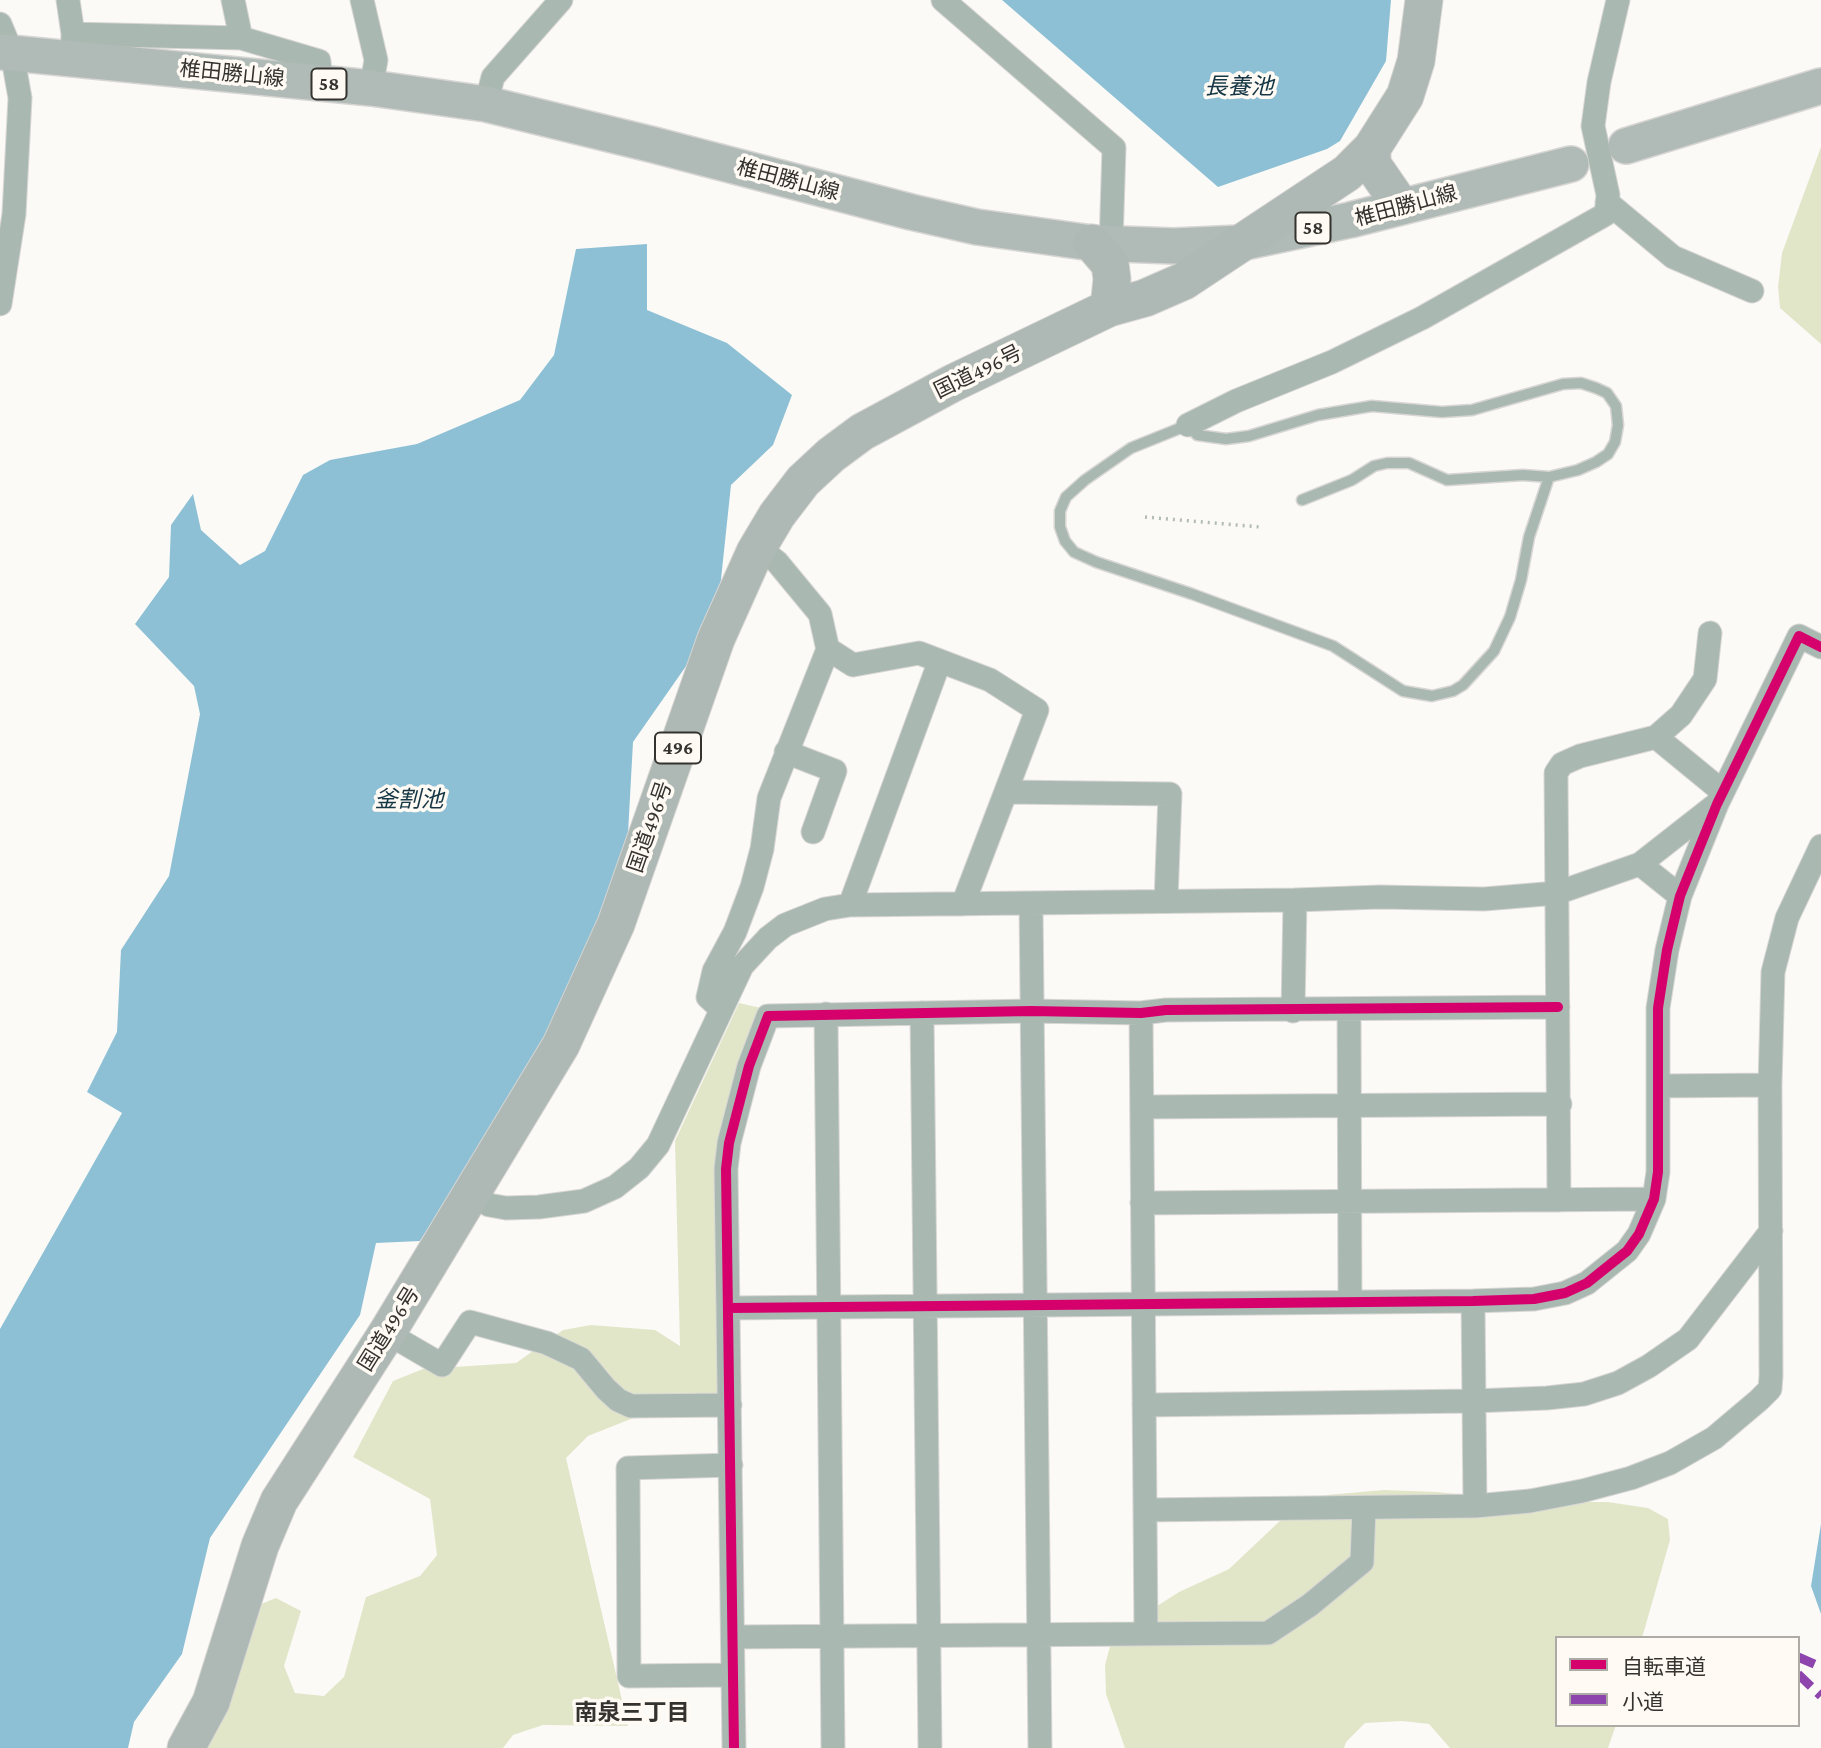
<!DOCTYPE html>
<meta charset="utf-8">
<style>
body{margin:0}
#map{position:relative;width:1821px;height:1748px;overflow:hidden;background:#fcfaf7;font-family:"Crimson Pro","Noto Sans JP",serif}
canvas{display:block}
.legend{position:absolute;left:1555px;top:1636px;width:245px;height:91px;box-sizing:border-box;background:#fffaf4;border:2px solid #aeaaa5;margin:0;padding:9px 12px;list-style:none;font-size:21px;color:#35332f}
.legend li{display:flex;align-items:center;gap:14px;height:35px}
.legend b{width:35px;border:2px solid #aeaaa5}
</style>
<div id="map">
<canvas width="1821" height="1748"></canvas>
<ul class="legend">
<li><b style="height:9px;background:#d6006c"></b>自転車道</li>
<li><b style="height:9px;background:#8e44ad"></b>小道</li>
</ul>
</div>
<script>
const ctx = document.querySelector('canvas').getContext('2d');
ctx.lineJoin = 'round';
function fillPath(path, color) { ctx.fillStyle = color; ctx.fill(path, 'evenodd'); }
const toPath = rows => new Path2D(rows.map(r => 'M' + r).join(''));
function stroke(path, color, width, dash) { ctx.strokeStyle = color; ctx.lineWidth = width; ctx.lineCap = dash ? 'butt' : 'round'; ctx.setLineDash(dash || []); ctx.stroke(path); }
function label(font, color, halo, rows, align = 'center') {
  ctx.font = font + ' "Crimson Pro","Noto Sans JP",serif'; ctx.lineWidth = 7; ctx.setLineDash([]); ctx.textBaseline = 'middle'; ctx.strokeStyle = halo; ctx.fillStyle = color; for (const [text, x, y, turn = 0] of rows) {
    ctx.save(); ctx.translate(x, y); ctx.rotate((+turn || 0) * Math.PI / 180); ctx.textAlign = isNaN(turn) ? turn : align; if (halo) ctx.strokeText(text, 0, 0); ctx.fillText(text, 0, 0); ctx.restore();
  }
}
fillPath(toPath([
 [1821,147,1821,344,1780,308,1778,287,1782,253],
 [739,1003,761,1008,721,1140,720,1407,641,1415,588,1436,566,1458,628,1726,543,1725,513,1735,503,1748,198,1748,251,1608,276,1598,301,1611,284,1666,295,1693,324,1696,344,1677,366,1597,420,1576,437,1555,430,1499,353,1457,393,1381,423,1369,516,1363,563,1330,591,1325,655,1330,680,1346,675,1141],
 [1384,1490,1437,1492,1533,1502,1608,1502,1648,1508,1668,1519,1670,1540,1642,1638,1557,1638,1557,1725,1616,1725,1608,1748,1450,1748,1429,1724,1402,1721,1365,1723,1346,1742,1344,1748,1125,1748,1106,1694,1105,1665,1112,1639,1132,1622,1179,1592,1229,1569,1300,1502,1327,1495]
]), '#e2e6c9');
fillPath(toPath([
 [1002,0,1391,0,1386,61,1340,141,1327,149,1218,187],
 [647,244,647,310,727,343,792,395,773,445,731,485,719,598,698,649,633,742,627,852,556,1026,420,1241,376,1243,360,1315,210,1538,182,1654,134,1722,128,1748,0,1748,0,1329,122,1113,87,1092,117,1032,121,950,169,876,200,714,194,686,135,624,169,577,171,525,193,494,201,530,240,565,265,551,303,475,330,460,417,444,520,400,554,355,576,249],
 [1821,1524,1821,1614,1811,1586]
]), '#8dc0d5');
const service = toPath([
 [1302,500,1352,480,1374,466,1387,463,1409,463,1447,480,1523,475,1549,477,1578,470,1596,462,1608,454,1615,442,1618,425,1616,406,1607,393,1596,388,1581,383,1563,384,1472,410,1442,412,1372,406,1318,415,1249,436,1226,439,1197,435,1188,425,1131,448,1085,480,1066,497,1060,511,1060,527,1065,541,1074,552,1096,562,1192,594,1333,646,1403,691,1432,696,1453,691,1463,685,1494,651,1510,617,1521,580,1529,537,1549,477]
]);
const minor = toPath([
 [68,0,73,34],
 [233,0,241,38],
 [362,0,376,60,371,88],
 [943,0,1114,148,1111,244],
 [0,24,12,53,20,98,14,214,0,304],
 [72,59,73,34,241,38,319,61,321,83],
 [486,104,493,77,561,0],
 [1607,202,1673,257,1752,291],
 [1188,425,1236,401,1332,362,1422,318,1606,214,1608,195,1593,126,1599,82,1618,0],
 [758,547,777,562,820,614,828,650],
 [1656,737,1681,715,1705,679,1710,633],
 [786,752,835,771,813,832],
 [1006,792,1170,794,1166,901],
 [1640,864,1680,896],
 [1031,904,1040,1748],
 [850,905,939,663],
 [721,1009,708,997,714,971,735,932,752,887,762,849,769,798,828,649,853,665,919,653,990,680,1037,710,963,904],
 [1349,1010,1350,1302],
 [1293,1011,1295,900],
 [922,1013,930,1748],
 [1141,1013,1146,1634],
 [826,1014,833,1748],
 [1658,1086,1770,1085],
 [1142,1107,1560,1104],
 [473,1193,489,1205,506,1208,539,1207,584,1201,615,1187,639,1168,658,1145,742,966,768,938,785,925,825,909,850,905,1295,900,1380,897,1484,899,1557,893,1640,864,1714,806],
 [1559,1200,1556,773,1562,764,1580,756,1656,737,1723,792],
 [1142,1203,1654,1199],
 [1473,1301,1475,1506],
 [729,1308,1473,1301,1534,1299,1565,1293,1587,1283,1627,1251,1639,1234,1654,1199,1658,1172,1658,1008,1667,950,1680,896,1717,804,1799,636,1821,647],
 [387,1333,442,1365,470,1322,547,1343,581,1359,606,1389,618,1400,631,1406,730,1405],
 [1144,1405,1474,1401,1547,1398,1584,1394,1618,1383,1649,1366,1688,1339,1771,1231],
 [731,1465,628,1468,629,1676,733,1675],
 [1145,1510,1475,1506,1530,1501,1582,1491,1631,1478,1670,1463,1714,1438,1759,1400,1770,1389,1771,1376,1770,1085,1773,972,1787,918,1821,846],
 [733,1637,1268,1633,1310,1605,1362,1562,1364,1508],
 [734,1748,726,1169,729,1143,749,1066,768,1016,1031,1011,1141,1013,1166,1010,1558,1007]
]);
const primary = toPath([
 [0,52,371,88,486,104,654,145,911,212,977,227,1092,243,1174,246,1241,243,1350,220,1571,164],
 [1626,146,1821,86]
]);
const trunk = toPath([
 [1372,148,1372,164,1401,206],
 [1092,243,1110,264,1112,279,1109,308],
 [186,1748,211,1702,260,1546,279,1501,387,1333,561,1045,616,924,716,639,755,552,777,515,803,481,831,455,862,432,953,383,1109,308,1145,298,1184,281,1347,173,1372,148,1405,96,1416,61,1424,0]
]);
stroke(service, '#d7d6d4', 13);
stroke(minor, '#d7d6d4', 25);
stroke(primary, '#d7d6d4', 38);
stroke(trunk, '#d7d6d4', 39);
stroke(toPath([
 [1145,517,1260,527]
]), '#b2bab6', 3.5, [2, 5]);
stroke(service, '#aab8b2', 10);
stroke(minor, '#aab8b2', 23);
stroke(primary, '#b0bab6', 35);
stroke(trunk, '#aeb8b4', 37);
stroke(toPath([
 [1798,1657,1821,1667],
 [1798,1674,1821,1696]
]), '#8e44ad', 9, [18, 9]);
stroke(toPath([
 [729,1308,1473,1301,1534,1299,1565,1293,1587,1283,1627,1251,1639,1234,1654,1199,1658,1172,1658,1008,1667,950,1680,896,1717,804,1799,636,1821,647],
 [734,1748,726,1169,729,1143,749,1066,768,1016,1031,1011,1141,1013,1166,1010,1558,1007]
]), '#d6006c', 10);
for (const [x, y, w] of [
 [329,84,35],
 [1313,228,35],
 [678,748,46]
]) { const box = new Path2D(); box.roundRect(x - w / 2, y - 15.5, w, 31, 5); ctx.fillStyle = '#fffaf4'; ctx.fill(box); stroke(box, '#35332f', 2); }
label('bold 19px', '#35332f', null, [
 ["58",329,84],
 ["58",1313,228],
 ["496",678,748]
]);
label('21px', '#35332f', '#fffaf4', [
 ["椎田勝山線",232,74,6],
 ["椎田勝山線",788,180,15],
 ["椎田勝山線",1406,206,-15],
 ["国道496号",978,372,-26],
 ["国道496号",650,827,-71],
 ["国道496号",389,1329,-58]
]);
label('italic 23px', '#153745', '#fffaf4', [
 ["長養池",1239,87],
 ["釜割池",409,800]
]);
label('bold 23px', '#35332f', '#fffaf4', [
 ["南泉三丁目",632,1713]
]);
</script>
